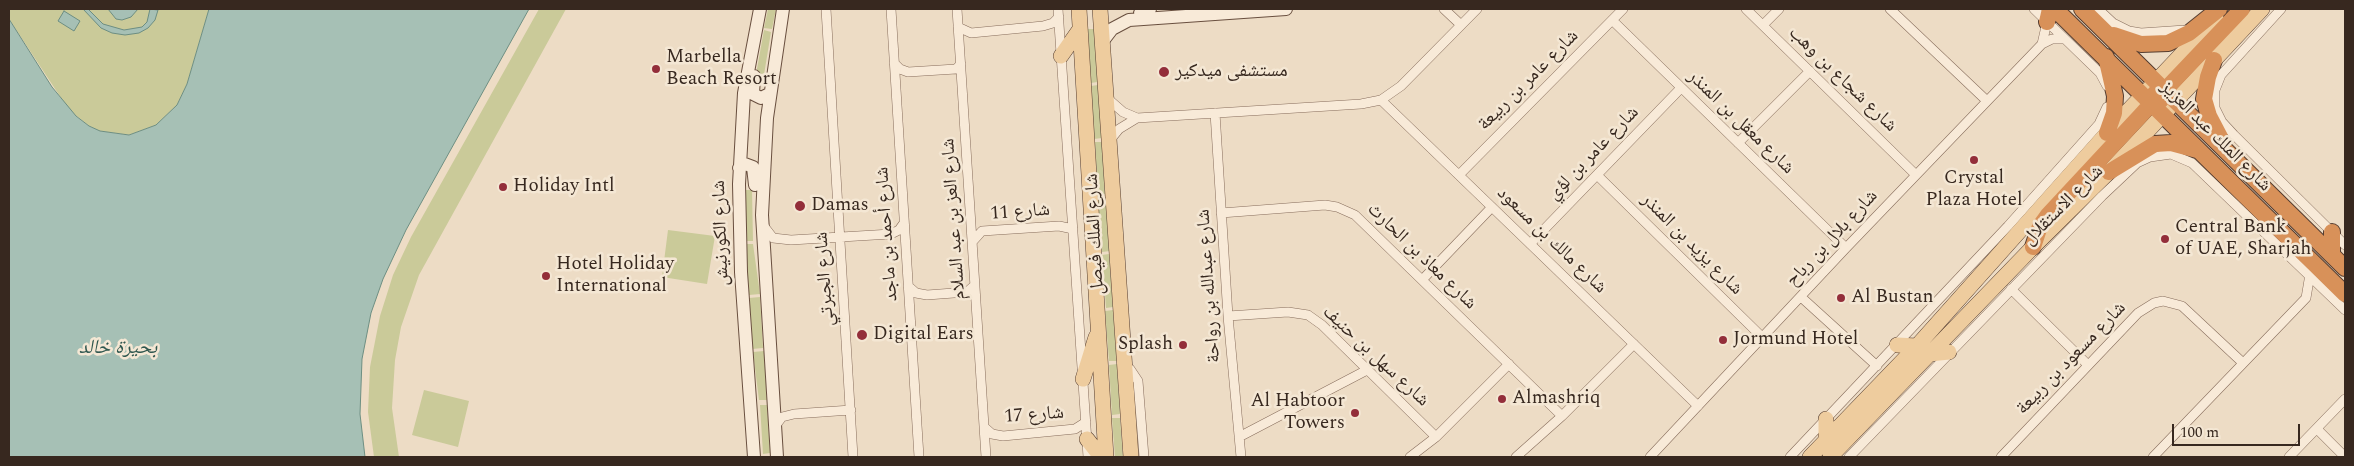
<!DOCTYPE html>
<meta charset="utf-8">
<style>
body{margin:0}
#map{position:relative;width:2354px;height:466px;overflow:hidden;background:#eddcc5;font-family:Spectral,serif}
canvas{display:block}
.frame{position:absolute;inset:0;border:10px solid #37281f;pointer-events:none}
.scale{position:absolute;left:2172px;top:424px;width:128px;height:22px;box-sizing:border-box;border:2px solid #37281f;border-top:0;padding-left:6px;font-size:15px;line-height:18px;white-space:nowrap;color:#37281f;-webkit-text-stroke:4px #f4e7d4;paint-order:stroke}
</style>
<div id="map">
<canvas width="2354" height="466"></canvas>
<div class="frame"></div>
<div class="scale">100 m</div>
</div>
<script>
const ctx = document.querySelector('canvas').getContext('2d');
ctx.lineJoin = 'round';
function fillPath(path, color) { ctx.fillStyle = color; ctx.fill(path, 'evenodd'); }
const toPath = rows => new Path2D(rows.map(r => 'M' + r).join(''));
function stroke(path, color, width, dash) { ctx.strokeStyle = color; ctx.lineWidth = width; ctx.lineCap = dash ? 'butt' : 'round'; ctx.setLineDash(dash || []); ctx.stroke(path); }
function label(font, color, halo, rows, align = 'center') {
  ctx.font = font + ' Spectral,"Noto Naskh Arabic",serif'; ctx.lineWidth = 5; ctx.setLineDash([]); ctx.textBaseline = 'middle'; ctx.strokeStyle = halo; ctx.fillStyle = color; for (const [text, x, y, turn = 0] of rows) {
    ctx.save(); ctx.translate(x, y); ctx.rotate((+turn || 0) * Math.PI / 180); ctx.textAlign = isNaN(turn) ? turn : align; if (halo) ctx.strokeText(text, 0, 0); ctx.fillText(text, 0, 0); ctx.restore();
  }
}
fillPath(toPath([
 [9,9,209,9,187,84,177,105,156,125,129,135,99,131,89,126,69,110,9,19],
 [539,9,566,9,419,275,401,327,395,360,392,408,399,457,374,457,368,412,370,367,380,316,393,275,411,237],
 [768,9,776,9,772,29,764,28],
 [1088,29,1095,29,1098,82,1090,83],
 [764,30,771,32,763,81,755,80],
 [1098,85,1102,138,1094,139,1091,86],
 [1095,142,1102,142,1105,194,1098,195],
 [745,190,752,190,753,241,746,241],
 [1098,198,1106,198,1110,251,1102,252],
 [668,230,715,236,707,284,662,277],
 [746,244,753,244,760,294,749,295],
 [1109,254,1113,307,1106,308,1102,255],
 [760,297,763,348,752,349,749,298],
 [1113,310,1117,361,1109,361,1105,311],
 [764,351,767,400,759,400,753,352],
 [1117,364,1120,414,1112,415,1109,365],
 [424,390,469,401,458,447,412,435],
 [760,405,767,405,770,453,763,454],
 [1112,418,1120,418,1123,457,1115,457]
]), '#caca99');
const water = toPath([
 [83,9,88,9,103,24,124,30,142,27,147,22,150,9,158,10,155,20,148,28,139,33,125,35,112,33,101,28,83,9],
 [108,9,138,9,131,17,122,20,116,19,108,9],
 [209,9,529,9,406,230,383,279,371,313,362,359,360,414,365,457,9,457,9,19,52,87,76,116,89,126,100,131,129,135,156,125,177,105,187,84,209,9],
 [64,11,80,21,74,31,58,21,64,11]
]);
fillPath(water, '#a6c0b5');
stroke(water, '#6d8e82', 1);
const street = toPath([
 [826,9,853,457],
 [891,9,919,457],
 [957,9,986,457],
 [1058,9,1088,457],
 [1444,9,1461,25],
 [1746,9,1916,175],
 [1890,9,1987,101],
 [2034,9,2100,73,2107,86],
 [2098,9,2113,23,2129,31,2141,33,2185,30],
 [2281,9,2221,75,2215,90,2215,108,2222,122,2234,135,2345,245],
 [1612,20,1846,248],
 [1763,25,1779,9],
 [958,27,971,33,1043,26,1053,23,1059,17],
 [2042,44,2047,22],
 [894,63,900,69,908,72,956,69,961,64],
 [1107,98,1123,112,1137,118],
 [1381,100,1698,406],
 [1215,113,1228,316,1241,457],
 [1110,140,1119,129,1137,118,1361,104,1381,100,1401,86,1477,9],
 [1738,143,1810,71],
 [1459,175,1623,9],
 [1597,175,1763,338],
 [1221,213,1325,205,1337,207,1355,215,1562,416],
 [763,225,773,238,791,240,891,234,899,230,904,223],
 [973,241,982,231,1059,226,1073,229],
 [1530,244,1681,88],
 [1422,280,1492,207],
 [908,286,916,293,927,295,967,292,975,285],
 [2011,289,2088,365],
 [1801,297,1877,366],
 [1228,316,1288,312,1308,315,1322,325,1436,437],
 [1124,366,1130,369,1138,381,1144,457],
 [776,425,782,417,794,414,851,410],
 [984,427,992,434,1003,436,1075,429,1086,422],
 [2317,429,2345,457],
 [1239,437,1367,370],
 [1410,457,1436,437,1509,364],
 [1516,457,1562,416,1634,344],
 [1650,457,1846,248,2042,44,2052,39,2065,39],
 [1790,457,2008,226,2099,124,2107,107],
 [1849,457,2102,196,2137,163,2150,157,2171,154,2192,163,2345,310],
 [2001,457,2138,313,2154,303,2163,301,2182,306,2243,363],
 [2153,457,2306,298,2310,274],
 [2289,457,2345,399]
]);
const secondary = toPath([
 [1149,18,1141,16,1140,13,1142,10,1150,9],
 [1102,42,1112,29,1129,20,1286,9],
 [754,76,753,94,761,98,769,94],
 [739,168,745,164,753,167,755,185],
 [754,457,741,272,739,184,744,93,760,9],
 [777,457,762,215,767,118,783,9]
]);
const primary = toPath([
 [1079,9,1106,457],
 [1100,9,1131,457],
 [1061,56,1080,29],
 [1897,345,1917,346],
 [1929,354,1949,352],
 [1083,379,1096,337],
 [1087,439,1101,457],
 [1826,440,1826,419],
 [1810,457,1917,346,2107,133,2216,18],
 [1830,457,2033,247,2109,172,2262,9]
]);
const highway = toPath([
 [2055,9,2345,294],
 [2082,9,2345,268],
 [2047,22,2050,9],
 [2114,35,2141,44,2168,43,2189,33,2219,9],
 [2106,57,2115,96,2114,113,2107,133],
 [2214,60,2208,77,2204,99,2209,116,2220,137],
 [2161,100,2165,90,2242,9],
 [2109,172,2155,144,2171,143,2197,150],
 [2033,247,2040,226,2048,215,2142,114,2152,103,2155,93],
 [2332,255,2332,232]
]);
stroke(street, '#876d5c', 10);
stroke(secondary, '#694f3f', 14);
stroke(primary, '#553d30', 16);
stroke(highway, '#553d30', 18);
stroke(street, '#f8ead8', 9);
stroke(secondary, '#f8ead8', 12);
stroke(primary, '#eecc9e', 15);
stroke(highway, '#d89159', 16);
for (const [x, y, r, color] of [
 [656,69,5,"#932e3a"],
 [1164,72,6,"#932e3a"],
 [1974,160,5,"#932e3a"],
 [503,187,5,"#932e3a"],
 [800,206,6,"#932e3a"],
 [2165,239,5,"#932e3a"],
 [546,276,5,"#932e3a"],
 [1841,298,5,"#932e3a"],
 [862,335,6,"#932e3a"],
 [1723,340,5,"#932e3a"],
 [1183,345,5,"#932e3a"],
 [1502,399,5,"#932e3a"],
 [1355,413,5,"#932e3a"]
]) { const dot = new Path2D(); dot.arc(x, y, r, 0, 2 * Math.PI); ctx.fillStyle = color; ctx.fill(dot); stroke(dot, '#f4e7d4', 2); }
label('19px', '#37281f', '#f4e7d4', [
 ["Marbella",666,58],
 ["Beach Resort",666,80],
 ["مستشفى ميدكير",1175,72],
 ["Crystal",1974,179,"center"],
 ["Plaza Hotel",1974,201,"center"],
 ["Holiday Intl",513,187],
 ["Damas",811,206],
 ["Central Bank",2175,228],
 ["of UAE, Sharjah",2175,250],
 ["Hotel Holiday",556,265],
 ["International",556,287],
 ["Al Bustan",1851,298],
 ["Digital Ears",873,335],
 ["Jormund Hotel",1733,340],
 ["Splash",1173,345,"right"],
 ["Almashriq",1512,399],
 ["Al Habtoor",1345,402,"right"],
 ["Towers",1345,424,"right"]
], 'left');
label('19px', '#37281f', '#f4e7d4', [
 ["شارع شجاع بن وهب",1842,80,44],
 ["شارع عامر بن ربيعة",1529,81,-45],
 ["شارع معقل بن المنذر",1740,123,44],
 ["شارع الملك عبد العزيز",2215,137,45],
 ["شارع عامر بن لؤي",1594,154,-46],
 ["شارع الاستقلال",2064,206,-45],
 ["شارع 11",1020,213,-4],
 ["شارع العز بن عبد السلام",955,219,-94],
 ["شارع الكورنيش",722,233,-92],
 ["شارع أحمد بن ماجد",888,234,-94],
 ["شارع الملك فيصل",1096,234,-93],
 ["شارع بلال بن رباح",1833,239,-47],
 ["شارع مالك بن مسعود",1551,241,44],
 ["شارع يزيد بن المنذر",1691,245,45],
 ["شارع معاذ بن الحارث",1421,257,44],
 ["شارع الجبرتي",826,279,-94],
 ["شارع عبدالله بن رواحة",1210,286,-94],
 ["شارع سهل بن حنيف",1375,357,43],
 ["شارع مسعود بن ربيعة",2072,359,-46],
 ["شارع 17",1034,416,-4]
]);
label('italic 20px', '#2f574f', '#f4e7d4', [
 ["بحيرة خالد",118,349]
]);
</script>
